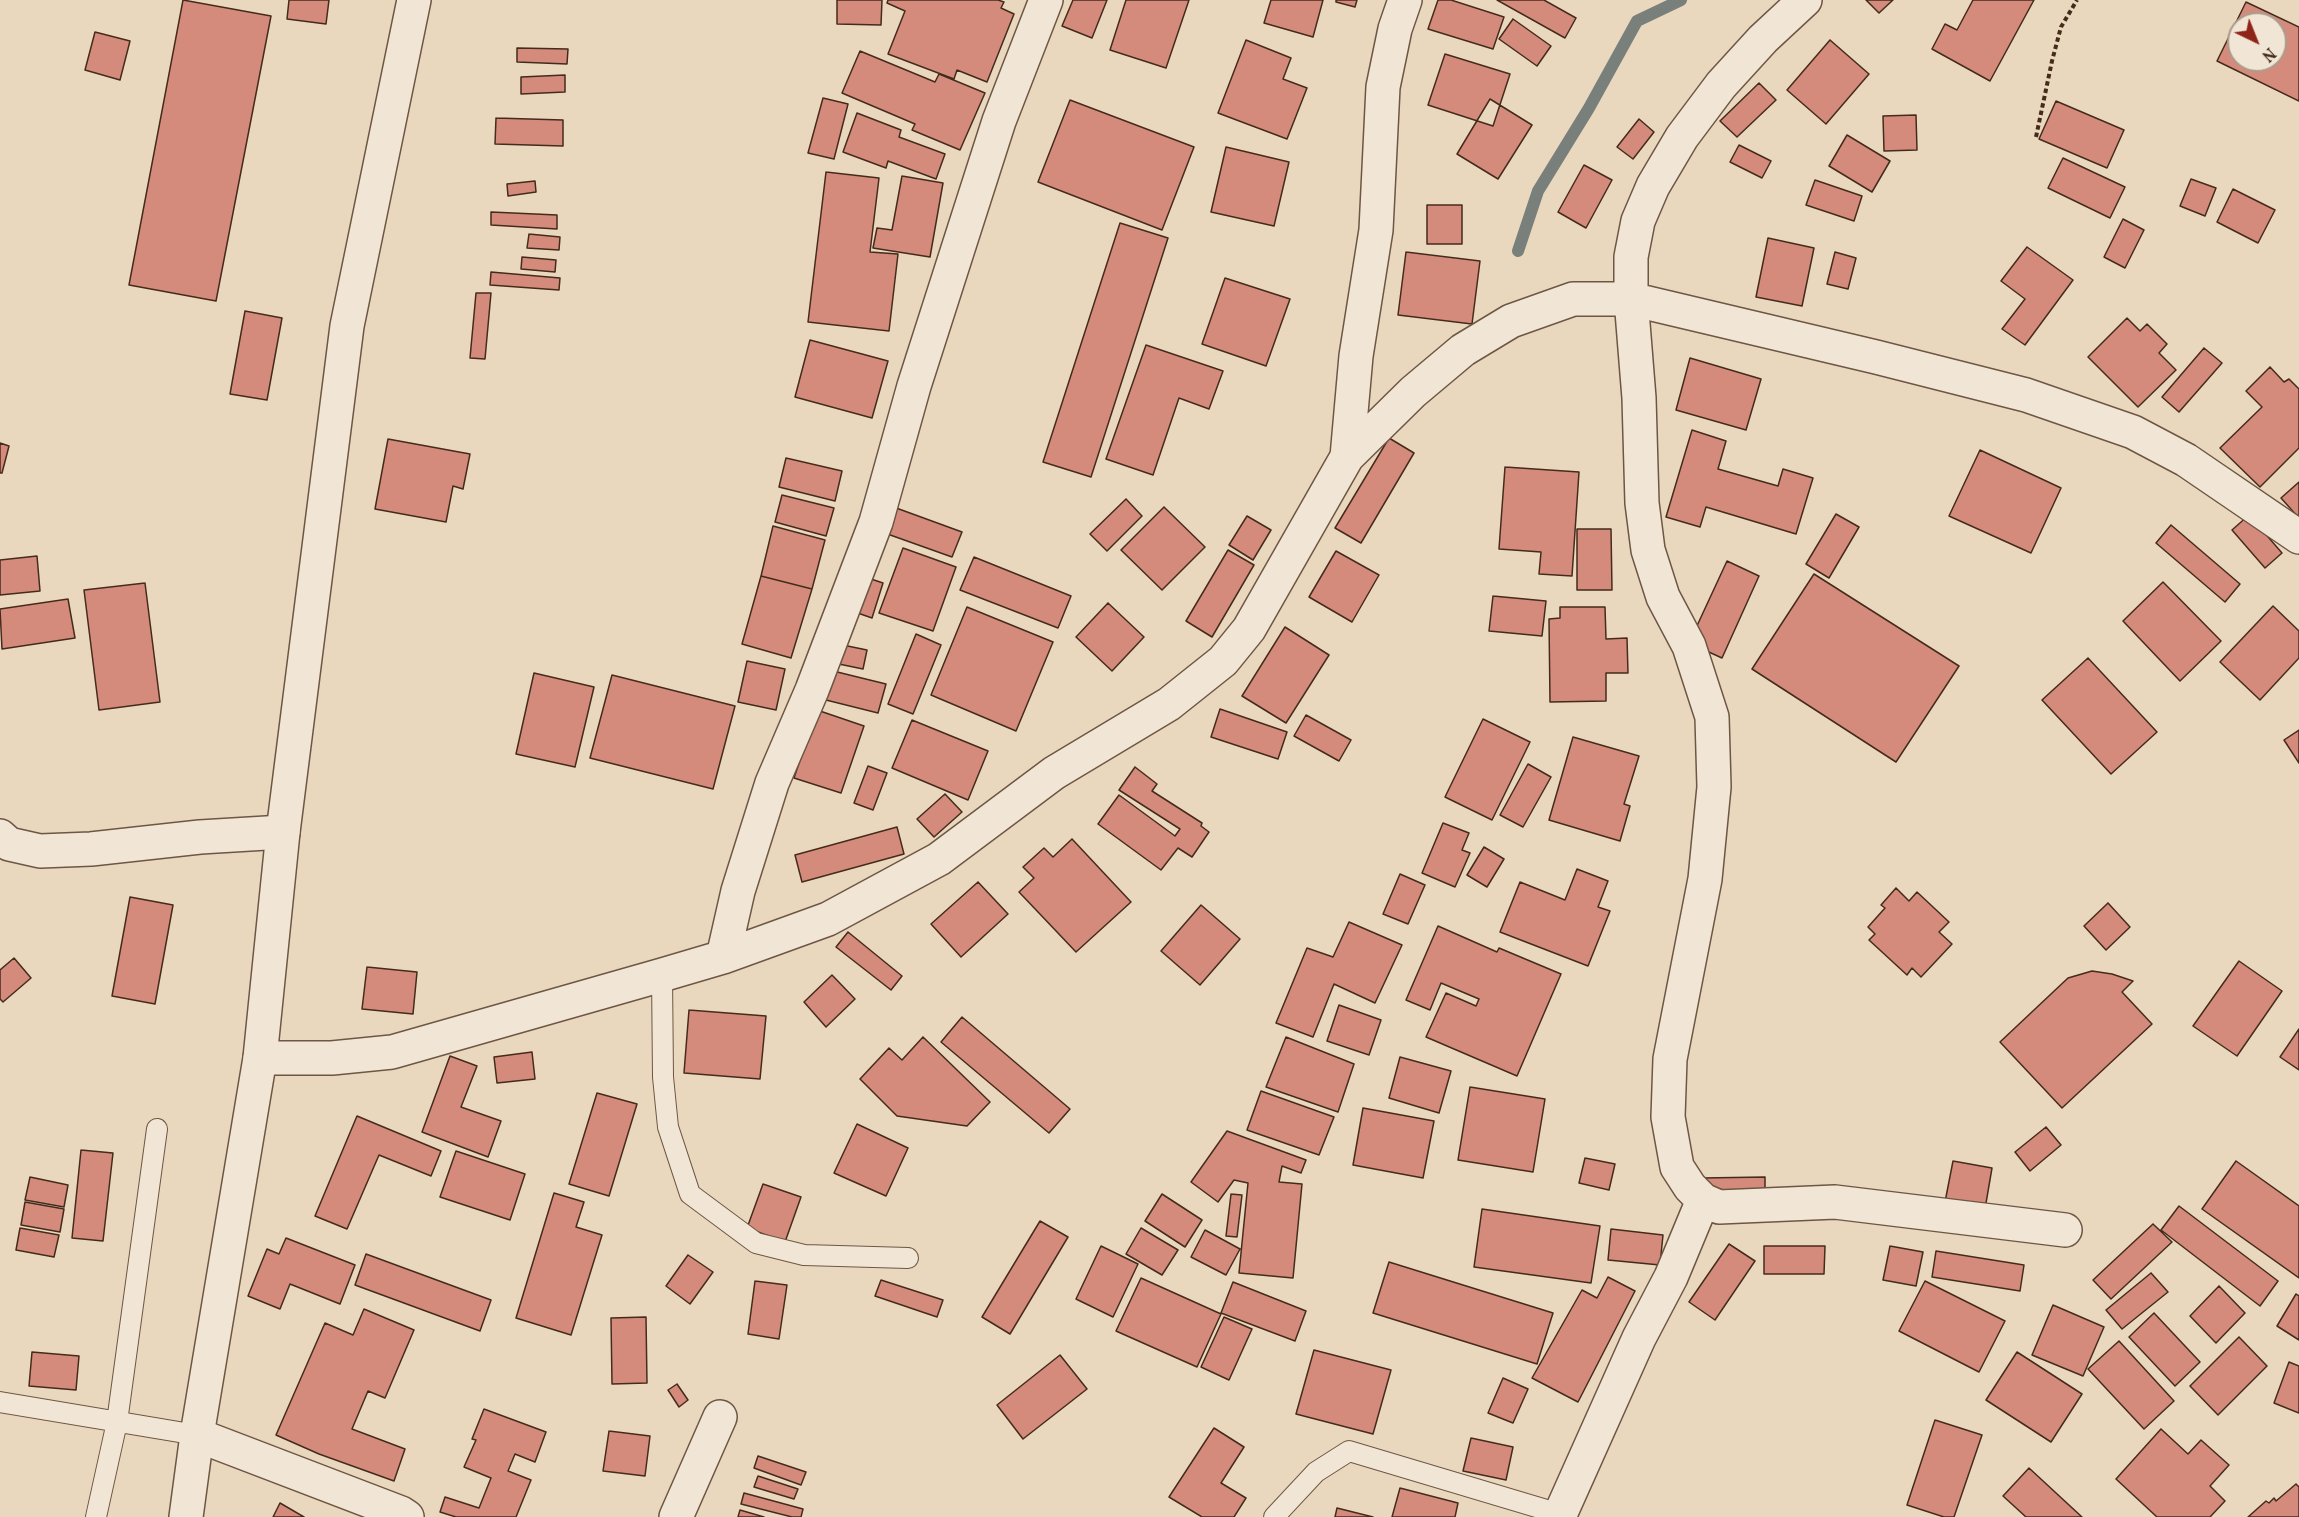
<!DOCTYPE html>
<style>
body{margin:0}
#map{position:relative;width:2299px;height:1517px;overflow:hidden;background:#ead8be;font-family:Vollkorn,serif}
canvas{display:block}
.north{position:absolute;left:2227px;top:12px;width:60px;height:60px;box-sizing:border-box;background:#f1e6d5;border:2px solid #ac9b8b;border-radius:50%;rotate:137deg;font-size:16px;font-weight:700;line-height:24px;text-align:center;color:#452b1c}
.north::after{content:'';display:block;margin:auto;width:21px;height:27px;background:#8f2418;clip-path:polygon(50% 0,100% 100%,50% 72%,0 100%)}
</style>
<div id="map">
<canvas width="2299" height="1517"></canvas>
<div class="north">N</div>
</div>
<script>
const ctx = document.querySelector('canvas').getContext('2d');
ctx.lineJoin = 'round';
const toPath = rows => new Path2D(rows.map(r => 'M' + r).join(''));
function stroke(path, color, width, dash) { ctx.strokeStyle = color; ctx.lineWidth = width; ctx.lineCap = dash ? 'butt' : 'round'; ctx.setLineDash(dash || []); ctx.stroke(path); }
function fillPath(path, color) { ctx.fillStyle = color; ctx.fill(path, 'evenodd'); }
stroke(toPath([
 [1518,251,1538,191,1589,108,1637,21,1681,0]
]), '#79807b', 12);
const building = toPath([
 [183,0,271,16,216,301,129,285,183,0],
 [289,0,329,0,326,24,287,19,289,0],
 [837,0,882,0,881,25,837,24,837,0],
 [888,0,998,0,1004,2,1001,8,1014,14,987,82,957,70,954,79,888,54,905,11,887,3,888,0],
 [1073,0,1107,0,1092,38,1062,26,1073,0],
 [1126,0,1189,0,1166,68,1110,50,1126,0],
 [1271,0,1323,0,1313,37,1264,23,1271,0],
 [1336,0,1357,0,1355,7,1336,2,1336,0],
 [1438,0,1451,0,1504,17,1493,49,1428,29,1438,0],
 [1497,0,1544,0,1576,18,1565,38,1497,0],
 [1866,0,1893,0,1879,13,1866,0],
 [1973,0,2034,0,1990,81,1932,49,1945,24,1957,30,1973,0],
 [2246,2,2299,27,2299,101,2217,61,2246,2],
 [2239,24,2275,24,2275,60,2239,60,2239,24],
 [1513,19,1551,46,1537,66,1499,39,1513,19],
 [95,32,130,41,120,80,85,70,95,32],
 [1246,40,1291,58,1283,79,1307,88,1287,139,1218,113,1246,40],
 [1830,40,1869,74,1826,124,1787,90,1830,40],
 [517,48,568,49,567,64,517,62,517,48],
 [860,51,935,82,939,74,985,93,960,150,912,130,915,124,842,93,860,51],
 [1445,54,1510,74,1493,126,1428,105,1445,54],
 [565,75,565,92,521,94,521,77,565,75],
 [1759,83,1776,100,1737,137,1720,121,1759,83],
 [823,98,848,104,834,159,808,153,823,98],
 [1490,99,1532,125,1498,179,1457,154,1490,99],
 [1070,100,1194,147,1162,230,1038,182,1070,100],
 [2056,101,2124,130,2107,168,2039,139,2056,101],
 [857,113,901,130,899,137,945,154,936,179,888,161,886,168,843,152,857,113],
 [1916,115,1917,150,1884,151,1883,116,1916,115],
 [496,118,563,120,563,146,495,144,496,118],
 [1639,119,1654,132,1633,159,1617,147,1639,119],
 [1847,135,1890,161,1872,192,1829,166,1847,135],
 [1739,145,1771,161,1762,178,1730,162,1739,145],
 [1226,147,1289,162,1274,226,1211,212,1226,147],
 [2063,158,2125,187,2110,218,2048,188,2063,158],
 [1584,165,1612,180,1586,228,1558,212,1584,165],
 [826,172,879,178,870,252,898,254,889,331,808,322,826,172],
 [902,176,943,183,930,257,873,248,877,228,892,230,902,176],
 [2191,179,2216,188,2205,216,2180,206,2191,179],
 [1815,180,1862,196,1854,221,1806,205,1815,180],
 [535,181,536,192,508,196,507,184,535,181],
 [2233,189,2275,210,2258,243,2217,222,2233,189],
 [1427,205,1462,205,1462,244,1427,244,1427,205],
 [491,212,557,215,557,229,491,225,491,212],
 [2123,219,2144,230,2125,268,2104,257,2123,219],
 [1120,223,1168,238,1091,477,1043,462,1120,223],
 [529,234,560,237,559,250,527,248,529,234],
 [1768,238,1814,248,1802,306,1756,297,1768,238],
 [2027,247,2073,280,2025,345,2002,329,2025,299,2001,281,2027,247],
 [1406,252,1480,261,1472,324,1398,315,1406,252],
 [1835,252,1856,258,1848,289,1827,284,1835,252],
 [522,257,556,260,555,272,521,269,522,257],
 [491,272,560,278,559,290,490,285,491,272],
 [1225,278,1290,299,1266,366,1202,344,1225,278],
 [476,293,491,293,485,359,470,358,476,293],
 [245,311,282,318,267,400,230,394,245,311],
 [2127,318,2140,331,2147,324,2167,344,2159,353,2176,370,2138,407,2088,357,2127,318],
 [810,340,888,361,872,418,795,397,810,340],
 [1146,345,1223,371,1209,409,1179,398,1153,475,1106,459,1146,345],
 [2204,348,2222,363,2179,412,2162,397,2204,348],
 [1690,358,1761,379,1746,430,1676,410,1690,358],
 [2270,367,2284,382,2289,379,2299,389,2299,448,2260,487,2220,448,2262,407,2246,391,2270,367],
 [1692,430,1726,441,1718,469,1778,486,1783,469,1813,478,1796,534,1706,507,1700,527,1666,517,1692,430],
 [1389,438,1414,453,1361,543,1335,528,1389,438],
 [388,439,470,454,463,489,453,486,446,522,375,509,388,439],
 [0,443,9,446,2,473,0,473,0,443],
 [1980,450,2061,488,2031,553,1949,516,1980,450],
 [786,458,842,471,835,501,779,487,786,458],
 [1505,467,1579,472,1572,576,1539,574,1541,552,1499,549,1505,467],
 [2299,482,2299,518,2281,498,2299,482],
 [782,495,834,508,826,536,775,522,782,495],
 [1126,499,1142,516,1107,551,1090,534,1126,499],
 [888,505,962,532,952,557,879,531,888,505],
 [1164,507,1205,547,1162,590,1121,550,1164,507],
 [1836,514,1859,527,1829,578,1806,564,1836,514],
 [2249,515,2282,553,2265,568,2232,530,2249,515],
 [1247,516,1271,530,1253,560,1229,545,1247,516],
 [2171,525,2240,584,2225,602,2156,543,2171,525],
 [773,526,825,540,812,589,761,576,773,526],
 [1577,529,1611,529,1612,590,1577,590,1577,529],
 [903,548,956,567,933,631,879,613,903,548],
 [1228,550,1254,565,1212,637,1186,621,1228,550],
 [1336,551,1379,575,1352,622,1309,597,1336,551],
 [37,556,40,591,0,595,0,560,37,556],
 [974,557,1071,596,1058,628,960,590,974,557],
 [1727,561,1759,576,1722,658,1689,643,1727,561],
 [1814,574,1959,666,1896,762,1752,669,1814,574],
 [761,576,812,589,791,658,742,644,761,576],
 [862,576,883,583,872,618,852,611,862,576],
 [2163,582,2221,641,2180,681,2123,621,2163,582],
 [145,583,160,702,99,710,84,590,145,583],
 [1493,596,1546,601,1542,636,1489,631,1493,596],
 [68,599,75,638,2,649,0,609,68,599],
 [1108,603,1144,637,1112,671,1076,637,1108,603],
 [2273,606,2299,631,2299,658,2260,700,2220,662,2273,606],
 [967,607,1053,642,1016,731,931,695,967,607],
 [1560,607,1605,607,1606,639,1627,638,1628,673,1606,673,1606,701,1550,702,1549,619,1560,618,1560,607],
 [1285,627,1329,655,1286,723,1242,696,1285,627],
 [916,634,941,645,913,714,888,704,916,634],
 [833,643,867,650,863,669,829,662,833,643],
 [2088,658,2157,732,2111,774,2042,700,2088,658],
 [747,661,785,669,776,710,738,702,747,661],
 [825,669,886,684,878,713,818,698,825,669],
 [534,673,594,687,575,767,516,754,534,673],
 [612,675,735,706,713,789,590,758,612,675],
 [1220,709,1287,732,1278,759,1211,737,1220,709],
 [817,710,864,726,841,793,794,778,817,710],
 [1306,715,1351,740,1339,761,1294,736,1306,715],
 [1483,719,1530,742,1492,820,1445,797,1483,719],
 [912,720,988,751,968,800,892,768,912,720],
 [2299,730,2299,763,2284,740,2299,730],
 [1573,737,1639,756,1624,804,1630,806,1620,841,1549,820,1573,737],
 [1528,764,1551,777,1523,827,1500,815,1528,764],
 [868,766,887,773,873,810,854,803,868,766],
 [1135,767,1157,784,1152,791,1202,823,1201,826,1209,832,1192,857,1178,848,1161,870,1098,824,1119,795,1175,836,1180,829,1119,790,1135,767],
 [945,794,962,812,934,837,917,819,945,794],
 [1443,823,1469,833,1462,850,1470,853,1455,887,1422,873,1443,823],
 [897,827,904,854,802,882,795,855,897,827],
 [1072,839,1131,902,1076,952,1019,892,1034,878,1023,867,1044,848,1053,857,1072,839],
 [1484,847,1504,859,1487,887,1467,875,1484,847],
 [1577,869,1608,881,1598,907,1610,911,1588,966,1500,932,1520,882,1565,900,1577,869],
 [1400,874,1425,885,1408,924,1383,914,1400,874],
 [978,882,1008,914,961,957,931,924,978,882],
 [1896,888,1909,901,1917,892,1949,922,1939,932,1952,944,1921,977,1912,968,1907,975,1869,940,1875,934,1868,927,1885,908,1881,905,1896,888],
 [130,897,173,905,155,1004,112,996,130,897],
 [2108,903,2130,927,2106,950,2084,926,2108,903],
 [1201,905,1240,939,1200,985,1161,951,1201,905],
 [1349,922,1402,945,1375,1003,1334,984,1313,1037,1276,1023,1307,948,1333,957,1349,922],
 [1438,926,1497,952,1499,948,1561,974,1517,1076,1426,1037,1446,993,1476,1006,1479,999,1441,983,1430,1010,1406,1000,1438,926],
 [848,932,902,976,891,990,836,947,848,932],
 [14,958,31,978,3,1002,0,999,0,970,14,958],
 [2239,961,2282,991,2237,1056,2193,1026,2239,961],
 [367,967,417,972,413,1014,362,1009,367,967],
 [2092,971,2112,974,2133,981,2122,992,2152,1024,2062,1108,2000,1042,2068,978,2092,971],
 [832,975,855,999,826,1027,804,1002,832,975],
 [1339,1005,1381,1020,1369,1055,1327,1041,1339,1005],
 [689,1010,766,1016,760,1079,684,1073,689,1010],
 [962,1017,1070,1109,1049,1133,941,1042,962,1017],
 [2299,1029,2299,1070,2280,1057,2299,1029],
 [923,1037,990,1102,967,1126,897,1116,860,1079,889,1048,902,1060,923,1037],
 [1286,1037,1354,1064,1338,1112,1266,1087,1286,1037],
 [532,1052,535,1079,497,1083,494,1057,532,1052],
 [450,1056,477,1066,461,1107,501,1121,488,1157,422,1132,450,1056],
 [1400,1057,1451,1071,1439,1113,1389,1098,1400,1057],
 [1470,1087,1545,1099,1533,1172,1458,1160,1470,1087],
 [1261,1091,1334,1117,1319,1155,1247,1130,1261,1091],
 [597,1093,637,1104,609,1196,569,1184,597,1093],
 [1363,1108,1434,1121,1423,1178,1353,1165,1363,1108],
 [357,1116,441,1151,431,1176,379,1155,347,1229,315,1216,357,1116],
 [857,1124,908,1148,886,1196,834,1173,857,1124],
 [2046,1127,2061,1145,2030,1171,2015,1152,2046,1127],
 [1227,1131,1306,1160,1301,1173,1282,1166,1279,1182,1302,1184,1293,1278,1239,1273,1248,1183,1234,1180,1218,1202,1191,1182,1227,1131],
 [81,1150,113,1153,103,1241,72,1238,81,1150],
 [456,1151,525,1174,510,1220,440,1197,456,1151],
 [1585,1158,1615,1164,1609,1190,1579,1183,1585,1158],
 [1953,1161,1992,1168,1985,1209,1945,1202,1953,1161],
 [2236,1161,2299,1206,2299,1278,2202,1209,2236,1161],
 [30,1177,68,1185,64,1207,25,1200,30,1177],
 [1765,1177,1765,1195,1702,1195,1702,1178,1765,1177],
 [763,1184,801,1197,785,1242,747,1228,763,1184],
 [554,1193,584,1202,576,1227,602,1235,571,1335,516,1318,554,1193],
 [1162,1194,1202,1220,1185,1247,1145,1221,1162,1194],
 [1231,1194,1242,1195,1237,1237,1226,1236,1231,1194],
 [25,1202,64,1209,60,1232,21,1225,25,1202],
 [2179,1206,2278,1281,2260,1306,2161,1230,2179,1206],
 [1482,1209,1600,1226,1591,1283,1474,1267,1482,1209],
 [1040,1221,1068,1237,1010,1334,982,1317,1040,1221],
 [2153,1224,2172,1242,2111,1299,2093,1280,2153,1224],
 [20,1228,59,1235,54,1257,16,1250,20,1228],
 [1141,1228,1178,1250,1162,1275,1126,1254,1141,1228],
 [1611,1229,1663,1235,1660,1265,1608,1260,1611,1229],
 [1205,1230,1240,1249,1226,1275,1191,1257,1205,1230],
 [286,1238,355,1265,340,1304,290,1284,280,1309,248,1296,267,1249,279,1254,286,1238],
 [1729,1244,1755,1261,1715,1320,1689,1302,1729,1244],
 [1101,1246,1138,1264,1113,1317,1076,1299,1101,1246],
 [1764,1246,1825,1246,1824,1274,1764,1274,1764,1246],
 [1890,1246,1923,1252,1916,1286,1883,1280,1890,1246],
 [1936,1251,2024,1265,2020,1291,1932,1277,1936,1251],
 [366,1254,491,1300,480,1331,355,1285,366,1254],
 [688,1255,713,1272,690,1304,666,1286,688,1255],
 [1389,1262,1553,1313,1537,1364,1373,1313,1389,1262],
 [2151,1273,2168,1292,2122,1329,2106,1310,2151,1273],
 [1608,1277,1635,1291,1578,1402,1532,1378,1582,1290,1597,1298,1608,1277],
 [1141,1278,1221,1314,1197,1367,1116,1331,1141,1278],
 [881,1280,943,1300,937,1317,875,1296,881,1280],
 [755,1281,787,1285,779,1339,748,1334,755,1281],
 [1925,1281,2005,1321,1979,1372,1899,1331,1925,1281],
 [1233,1282,1306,1311,1295,1341,1221,1313,1233,1282],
 [2219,1286,2245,1313,2216,1343,2190,1316,2219,1286],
 [2296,1294,2299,1296,2299,1340,2277,1326,2296,1294],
 [2053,1305,2104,1327,2083,1376,2032,1355,2053,1305],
 [364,1309,414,1330,385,1398,368,1391,352,1429,405,1449,394,1481,319,1454,276,1435,325,1323,353,1335,364,1309],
 [2154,1313,2200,1362,2175,1386,2129,1337,2154,1313],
 [646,1317,647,1383,612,1384,611,1318,646,1317],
 [1224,1317,1252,1329,1229,1380,1201,1367,1224,1317],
 [2239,1337,2267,1366,2218,1415,2190,1386,2239,1337],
 [2119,1341,2174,1401,2144,1429,2088,1369,2119,1341],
 [1314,1350,1391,1370,1373,1434,1296,1414,1314,1350],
 [32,1352,79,1356,76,1390,29,1386,32,1352],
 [2017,1352,2082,1394,2051,1442,1986,1400,2017,1352],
 [1060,1355,1087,1389,1023,1439,997,1405,1060,1355],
 [2289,1362,2299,1366,2299,1413,2274,1403,2289,1362],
 [1503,1378,1528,1389,1513,1423,1488,1413,1503,1378],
 [677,1384,688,1400,679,1407,668,1390,677,1384],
 [484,1409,546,1432,535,1462,515,1454,508,1471,531,1480,516,1517,456,1517,440,1512,445,1497,479,1508,491,1478,464,1467,476,1440,472,1439,484,1409],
 [1935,1420,1982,1435,1954,1517,1944,1517,1907,1505,1935,1420],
 [1214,1428,1244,1447,1221,1483,1246,1498,1234,1517,1202,1517,1169,1497,1214,1428],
 [2161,1429,2188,1454,2201,1440,2229,1465,2210,1486,2225,1501,2210,1517,2157,1517,2116,1479,2161,1429],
 [609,1431,650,1436,645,1476,603,1471,609,1431],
 [1471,1438,1513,1447,1506,1480,1463,1471,1471,1438],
 [758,1456,806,1472,801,1485,754,1468,758,1456],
 [2029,1468,2082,1517,2026,1517,2003,1496,2029,1468],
 [758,1476,798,1489,794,1499,754,1487,758,1476],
 [2296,1484,2299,1487,2299,1517,2248,1517,2266,1501,2269,1503,2274,1498,2276,1501,2296,1484],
 [1400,1488,1458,1503,1455,1517,1392,1517,1400,1488],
 [744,1493,803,1509,801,1517,792,1517,741,1504,744,1493],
 [280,1503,304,1517,273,1517,280,1503],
 [1337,1508,1373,1517,1335,1517,1337,1508],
 [740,1510,764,1517,738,1517,740,1510]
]);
fillPath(building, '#d58b7c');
stroke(building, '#452b1c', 1.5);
const service = toPath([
 [662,975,663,1077,668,1127,690,1194,756,1243,804,1255,908,1258],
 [0,1402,197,1435],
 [96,1517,117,1422,157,1129],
 [1274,1517,1316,1472,1349,1451,1560,1514]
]);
const minor = toPath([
 [1805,0,1763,39,1721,85,1682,137,1653,186,1638,221,1631,257,1631,299,1639,398,1642,503,1648,550,1663,597,1689,646,1712,717,1714,787,1705,879,1670,1059,1668,1117,1677,1167,1690,1187,1703,1200,1719,1207,1835,1202,2065,1230],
 [1347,457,1356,356,1376,230,1383,87,1395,29,1405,0],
 [0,836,9,844,40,851,91,849,200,837,283,832],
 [723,957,738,891,772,783,812,690,876,522,914,386,999,121,1046,0],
 [260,1058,332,1058,392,1052,662,975,723,957,828,919,939,859,1054,773,1169,704,1223,661,1249,629,1347,457,1413,392,1463,350,1511,321,1573,299,1631,299,1876,357,2026,395,2133,432,2186,460,2299,537],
 [197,1435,401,1513,407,1517],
 [676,1517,720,1417],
 [1559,1517,1639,1338,1671,1277,1703,1200]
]);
const tertiary = toPath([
 [186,1517,197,1435,260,1058,283,832,347,326,414,0]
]);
stroke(service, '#6e5644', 22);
stroke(minor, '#6e5644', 36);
stroke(tertiary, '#6e5644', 36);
stroke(toPath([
 [2036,137,2052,61,2061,27,2077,0]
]), '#452b1c', 4, [4.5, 3]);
stroke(service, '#f1e6d5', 20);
stroke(minor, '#f1e6d5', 33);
stroke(tertiary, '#f1e6d5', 33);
</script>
